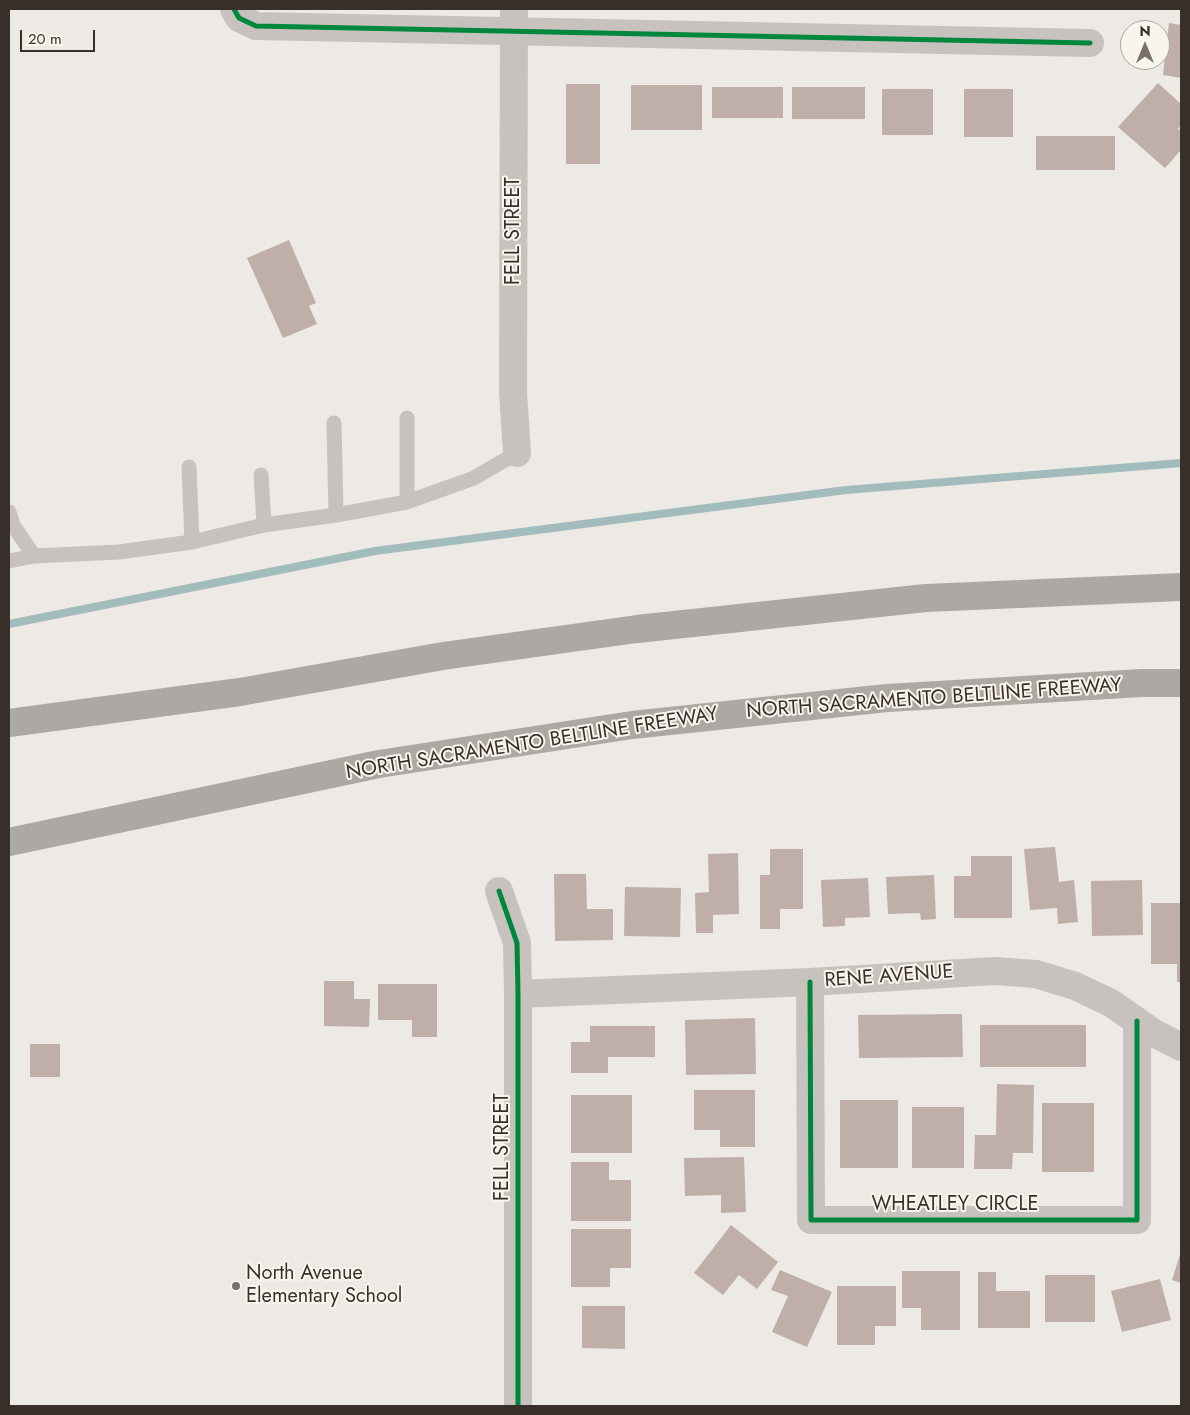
<!DOCTYPE html>
<style>
body{margin:0}
#map{position:relative;width:1190px;height:1415px;overflow:hidden;background:#ede9e4;font-family:Jost,sans-serif}
canvas{display:block}
.frame{position:absolute;inset:0;border:10px solid #382f2b;pointer-events:none}
.north{position:absolute;left:1120px;top:20px;width:50px;height:50px;box-sizing:border-box;background:#f9f4ed;border:1px solid #aca59f;border-radius:50%;rotate:0deg;font-size:14px;font-weight:700;line-height:20px;text-align:center;color:#382f2b}
.north::after{content:'';display:block;margin:auto;width:18px;height:22px;background:#77706c;clip-path:polygon(50% 0,100% 100%,50% 72%,0 100%)}
.scale{position:absolute;left:20px;top:30px;width:75px;height:22px;box-sizing:border-box;border:2px solid #382f2b;border-top:0;padding-left:6px;font-size:15px;line-height:18px;white-space:nowrap;color:#382f2b;-webkit-text-stroke:4px #f9f4ed;paint-order:stroke}
</style>
<div id="map">
<canvas width="1190" height="1415"></canvas>
<div class="frame"></div>
<div class="north">N</div>
<div class="scale">20 m</div>
</div>
<script>
const ctx = document.querySelector('canvas').getContext('2d');
ctx.lineJoin = 'round';
const toPath = rows => new Path2D(rows.map(r => 'M' + r).join(''));
function stroke(path, color, width, dash) { ctx.strokeStyle = color; ctx.lineWidth = width; ctx.lineCap = dash ? 'butt' : 'round'; ctx.setLineDash(dash || []); ctx.stroke(path); }
function fillPath(path, color) { ctx.fillStyle = color; ctx.fill(path, 'evenodd'); }
function label(font, color, halo, rows, align = 'center') {
  ctx.font = font + ' Jost,sans-serif'; ctx.lineWidth = 4; ctx.setLineDash([]); ctx.textBaseline = 'middle'; ctx.strokeStyle = halo; ctx.fillStyle = color; for (const [text, x, y, turn = 0] of rows) {
    ctx.save(); ctx.translate(x, y); ctx.rotate((+turn || 0) * Math.PI / 180); ctx.textAlign = isNaN(turn) ? turn : align; if (halo) ctx.strokeText(text, 0, 0); ctx.fillText(text, 0, 0); ctx.restore();
  }
}
stroke(toPath([
 [9,624,375,551,846,490,1181,463]
]), '#a2bcbd', 8);
fillPath(toPath([
 [1169,23,1181,25,1181,78,1163,75],
 [1158,83,1181,104,1181,125,1178,129,1181,131,1181,150,1165,168,1118,127],
 [566,84,600,84,600,164,566,164],
 [631,85,702,85,702,130,631,130],
 [712,87,783,87,783,118,712,118],
 [792,87,865,87,865,119,792,119],
 [882,89,933,89,933,135,882,135],
 [964,89,1013,89,1013,137,964,137],
 [1036,136,1115,136,1115,170,1036,170],
 [289,240,316,303,309,306,317,324,283,338,247,258],
 [1055,847,1059,882,1074,880,1078,922,1058,924,1057,908,1030,910,1024,849],
 [770,849,803,849,803,909,780,909,780,929,760,929,760,875,770,875],
 [738,853,739,914,713,915,713,933,696,933,695,893,709,892,708,854],
 [971,856,1012,856,1012,918,954,918,954,876,971,876],
 [554,874,586,874,587,909,613,909,613,940,555,941],
 [934,875,936,919,921,920,920,913,888,914,886,877],
 [868,878,870,917,845,918,845,926,823,927,821,880],
 [1142,880,1143,935,1092,936,1091,881],
 [625,887,681,888,680,937,624,936],
 [1151,903,1181,903,1181,982,1177,982,1177,964,1151,964],
 [324,981,354,981,354,999,370,999,369,1027,324,1026],
 [378,984,437,984,437,1037,412,1037,412,1020,378,1020],
 [962,1014,963,1057,859,1058,858,1015],
 [755,1018,756,1074,686,1075,685,1020],
 [980,1025,1086,1025,1086,1067,980,1067],
 [590,1026,655,1026,655,1057,608,1057,608,1073,571,1073,571,1042,590,1042],
 [30,1044,60,1044,60,1077,30,1077],
 [997,1084,1034,1085,1033,1153,1013,1153,1012,1169,974,1169,975,1135,996,1135],
 [694,1090,755,1090,755,1147,720,1147,720,1130,694,1130],
 [571,1095,632,1095,632,1153,571,1153],
 [840,1100,898,1100,898,1168,840,1168],
 [1042,1103,1094,1103,1094,1172,1042,1172],
 [912,1107,964,1107,964,1168,912,1168],
 [744,1157,746,1212,721,1213,721,1195,685,1196,684,1158],
 [571,1162,609,1162,609,1180,631,1180,631,1221,571,1221],
 [731,1225,778,1262,757,1289,739,1275,723,1295,694,1273],
 [571,1229,631,1229,631,1268,610,1268,610,1287,571,1287],
 [1181,1251,1181,1283,1172,1280],
 [780,1270,832,1292,807,1347,772,1332,788,1296,771,1290],
 [902,1271,960,1271,960,1330,921,1330,921,1308,902,1308],
 [978,1272,996,1272,996,1291,1030,1291,1030,1328,978,1328],
 [1045,1275,1095,1275,1095,1322,1045,1322],
 [1160,1279,1171,1320,1122,1332,1111,1291],
 [837,1286,896,1286,896,1326,875,1326,875,1345,837,1345],
 [582,1306,625,1306,625,1349,582,1348]
]), '#bfafa8');
stroke(toPath([
 [407,502,474,478,517,453],
 [9,512,13,525,34,556,119,552,192,542,189,467],
 [336,515,407,502,407,418],
 [264,525,336,515,334,423],
 [192,542,264,525,261,475],
 [9,561,34,556]
]), '#c7c2bd', 15);
stroke(toPath([
 [234,9,239,18,256,26,1090,43],
 [514,9,513,392,517,453],
 [499,891,517,943,518,994,518,1406],
 [810,982,811,1220,1137,1220,1137,1021],
 [518,994,810,982,995,971,1036,974,1075,986,1111,1003,1154,1033,1181,1047]
]), '#c7c2bd', 28);
stroke(toPath([
 [9,723,240,692,443,656,637,629,926,598,1181,587],
 [9,842,379,764,632,725,887,698,1142,683,1181,683]
]), '#aca8a3', 28);
stroke(toPath([
 [234,9,239,18,256,26,1090,43],
 [499,891,517,943,518,994,518,1406],
 [810,982,811,1220,1137,1220,1137,1021]
]), '#00873e', 5);
for (const [x, y, r, color] of [
 [236,1286,5,"#77706c"]
]) { const dot = new Path2D(); dot.arc(x, y, r, 0, 2 * Math.PI); ctx.fillStyle = color; ctx.fill(dot); stroke(dot, '#f9f4ed', 2); }
label('20px', '#382f2b', '#f9f4ed', [
 ["FELL STREET",514,231,-90],
 ["NORTH SACRAMENTO BELTLINE FREEWAY",934,699,-4],
 ["NORTH SACRAMENTO BELTLINE FREEWAY",532,744,-9],
 ["RENE AVENUE",889,977,-4],
 ["FELL STREET",503,1147,-90],
 ["WHEATLEY CIRCLE",955,1205]
]);
label('20px', '#382f2b', '#f9f4ed', [
 ["North Avenue",246,1274],
 ["Elementary School",246,1297]
], 'left');
</script>
